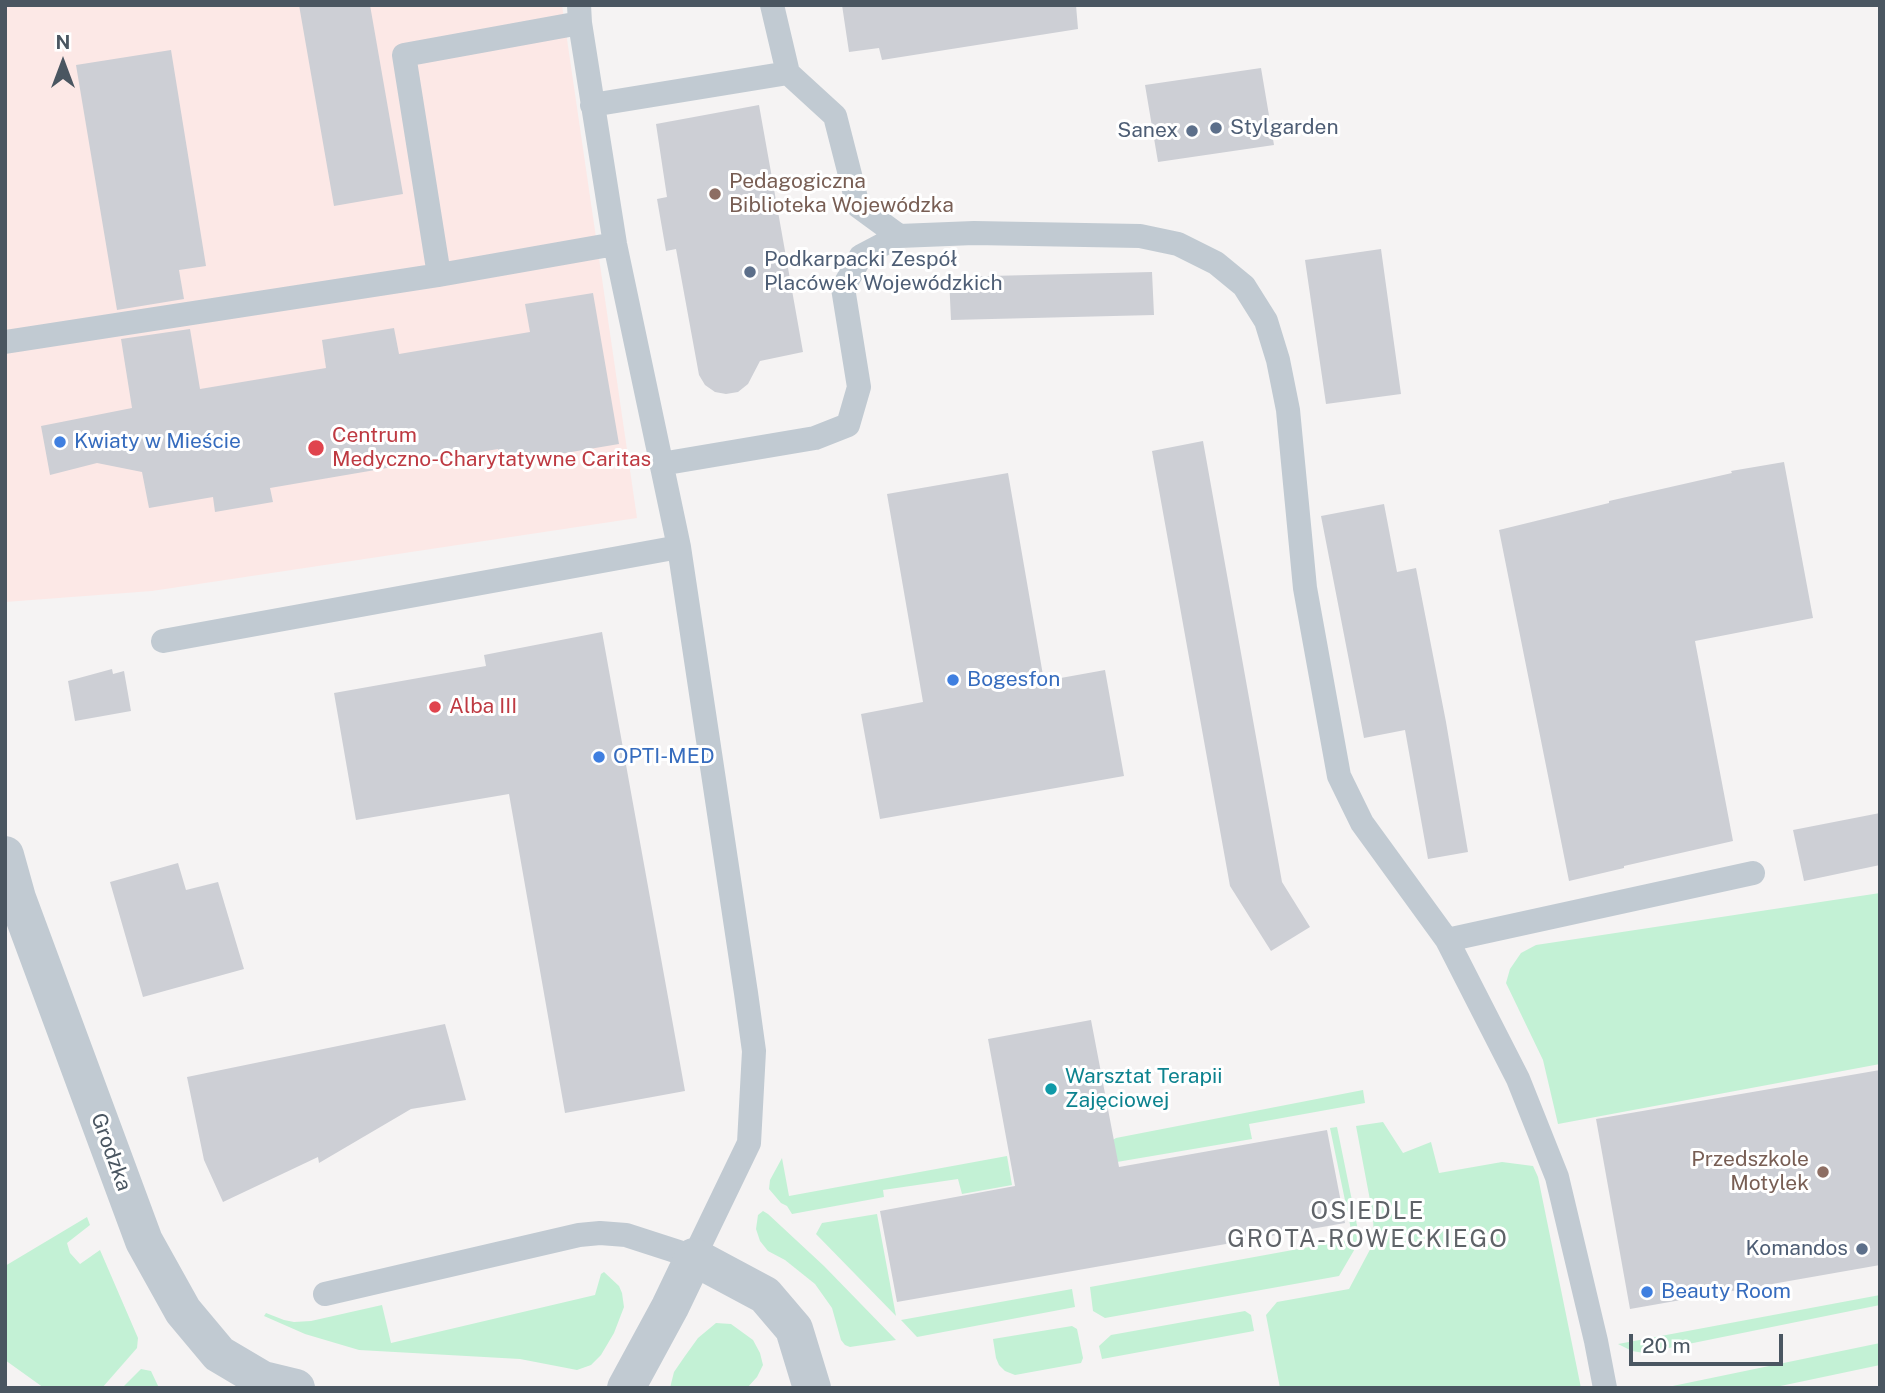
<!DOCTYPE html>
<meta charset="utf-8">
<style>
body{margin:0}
#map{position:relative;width:1885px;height:1393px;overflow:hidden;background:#f5f3f3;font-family:"Public Sans",sans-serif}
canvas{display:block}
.frame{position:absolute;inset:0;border:7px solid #4a5661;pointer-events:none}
.north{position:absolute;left:28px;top:28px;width:70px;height:70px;-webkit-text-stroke:5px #fff;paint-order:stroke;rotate:0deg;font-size:19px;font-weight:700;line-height:28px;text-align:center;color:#4a5661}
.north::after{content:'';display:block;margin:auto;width:24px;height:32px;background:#4a5661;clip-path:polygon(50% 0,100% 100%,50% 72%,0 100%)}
.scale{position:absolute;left:1629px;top:1334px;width:154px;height:32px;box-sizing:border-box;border:4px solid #4a5661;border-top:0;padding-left:9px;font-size:21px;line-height:24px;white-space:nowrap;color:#4a5661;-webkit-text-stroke:5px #fff;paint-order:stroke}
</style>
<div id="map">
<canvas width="1885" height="1393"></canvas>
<div class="frame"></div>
<div class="north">N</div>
<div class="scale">20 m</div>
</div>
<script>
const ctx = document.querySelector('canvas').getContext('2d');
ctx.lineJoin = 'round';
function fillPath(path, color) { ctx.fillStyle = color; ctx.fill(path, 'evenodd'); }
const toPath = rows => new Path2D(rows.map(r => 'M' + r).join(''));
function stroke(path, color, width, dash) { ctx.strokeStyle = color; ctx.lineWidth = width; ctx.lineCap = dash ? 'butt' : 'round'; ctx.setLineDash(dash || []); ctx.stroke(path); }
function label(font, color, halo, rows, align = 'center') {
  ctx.font = font + ' "Public Sans",sans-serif'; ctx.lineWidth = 6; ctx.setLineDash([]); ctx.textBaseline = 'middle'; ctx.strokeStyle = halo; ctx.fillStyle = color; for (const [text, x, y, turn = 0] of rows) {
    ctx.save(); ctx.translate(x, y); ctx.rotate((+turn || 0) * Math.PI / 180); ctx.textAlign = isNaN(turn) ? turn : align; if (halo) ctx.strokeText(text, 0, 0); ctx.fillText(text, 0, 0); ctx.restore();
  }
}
fillPath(toPath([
 [5,5,562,5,637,518,152,591,5,602]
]), '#fce8e6');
fillPath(toPath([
 [1880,893,1880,1064,1558,1124,1543,1060,1506,983,1510,969,1521,953,1536,945],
 [1363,1090,1365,1103,1249,1124,1252,1139,1111,1163,1106,1144,1116,1138],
 [1383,1122,1403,1153,1431,1142,1439,1173,1502,1162,1533,1166,1538,1177,1581,1388,1280,1388,1266,1315,1277,1302,1349,1289,1374,1242,1373,1216,1356,1126],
 [1337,1127,1360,1240,1339,1276,1105,1318,1093,1311,1090,1287,1353,1239,1330,1128],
 [1007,1156,1012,1185,962,1194,958,1179,883,1190,884,1197,792,1214,787,1206,781,1203,769,1189,770,1180,782,1158,789,1196],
 [763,1211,768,1214,824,1266,896,1340,850,1347,845,1345,841,1340,832,1308,815,1284,785,1260,768,1251,760,1241,756,1229,758,1215],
 [877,1214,896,1316,816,1234,822,1223],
 [87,1217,90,1225,67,1243,70,1253,80,1264,100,1250,138,1338,137,1348,102,1388,44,1388,5,1360,5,1266],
 [604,1272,619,1286,622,1293,624,1307,614,1333,601,1355,591,1365,577,1370,520,1359,359,1350,305,1334,264,1316,266,1313,284,1320,294,1322,311,1321,382,1305,391,1343,595,1295,601,1274],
 [1072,1289,1075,1307,917,1337,901,1320],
 [1880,1295,1880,1305,1644,1353,1632,1351,1618,1344],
 [1245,1311,1251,1315,1254,1331,1102,1359,1099,1346,1111,1335],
 [716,1323,731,1324,753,1340,760,1353,763,1365,757,1377,747,1388,670,1388,674,1372,685,1356,698,1338],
 [1072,1326,1077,1329,1083,1358,1081,1363,1015,1375,1005,1371,999,1365,996,1358,993,1339],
 [1880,1343,1880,1365,1771,1388,1663,1388],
 [141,1369,151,1371,159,1388,122,1388]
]), '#c3f1d5');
fillPath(toPath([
 [299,5,370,5,403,194,334,206],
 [842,5,1076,5,1078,29,882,60,879,48,849,52],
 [171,50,206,266,179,270,184,299,117,310,76,65],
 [1261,68,1274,145,1158,162,1145,85],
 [759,105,803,352,760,361,748,384,738,392,726,394,715,392,705,385,699,375,676,249,666,251,657,199,667,197,656,124],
 [1381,249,1401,394,1326,404,1305,260],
 [1152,272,1154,315,951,320,949,277],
 [593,293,619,444,500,464,498,449,270,488,273,502,215,512,213,497,149,508,142,472,97,463,50,475,41,426,132,408,121,339,190,329,200,389,326,368,322,340,394,328,399,354,530,332,525,304],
 [1203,441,1282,882,1310,927,1271,951,1230,886,1152,451],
 [1784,462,1813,618,1695,641,1733,841,1624,866,1624,868,1569,881,1499,530,1609,503,1609,501,1732,473,1731,471],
 [1008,473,1044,681,1105,670,1124,776,880,819,861,714,923,702,887,494],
 [1384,504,1397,572,1416,568,1446,722,1468,852,1428,859,1405,730,1364,738,1321,516],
 [602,632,685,1091,565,1113,509,794,356,820,334,693,486,666,484,655],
 [112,669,113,674,124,671,131,711,75,721,68,681],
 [1880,813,1880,865,1804,881,1793,830],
 [178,863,186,890,218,882,244,969,143,997,110,882],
 [1091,1020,1119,1167,1327,1130,1345,1223,897,1302,880,1211,1015,1186,988,1039],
 [445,1024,466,1100,411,1109,319,1163,318,1157,223,1202,204,1160,187,1077],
 [1880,1070,1880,1265,1630,1309,1596,1119]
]), '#cdcfd5');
stroke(toPath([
 [772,5,788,73,835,116,858,206,899,236,974,233,1140,236,1178,244,1216,263,1244,286,1266,321,1278,360,1288,410,1305,588,1339,776,1362,823,1447,940,1518,1079,1557,1177,1596,1341,1605,1388],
 [592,105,788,73],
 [439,275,404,55,580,23],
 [5,342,439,275,615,244],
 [661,464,815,438,848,425,859,387,843,288,861,256,899,236],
 [163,641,679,547],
 [1447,940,1753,873],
 [325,1294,579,1235,600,1233,626,1235,694,1257,749,1143,754,1051,746,993,679,547,615,244,580,23,579,5]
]), '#c1cad2', 24);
stroke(toPath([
 [626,1388,670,1307,694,1257,765,1295,794,1329,812,1388]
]), '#c1cad2', 38);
stroke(toPath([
 [5,855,17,898,144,1241,183,1311,219,1354,263,1380,296,1388]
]), '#c1cad2', 38);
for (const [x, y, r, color] of [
 [1216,128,7,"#5c6f8a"],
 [1192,131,7,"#5c6f8a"],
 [715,194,7,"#8d6e63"],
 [750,272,7,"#5c6f8a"],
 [60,442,7,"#3f7fe0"],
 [316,448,9,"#e0444e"],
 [953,680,7,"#3f7fe0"],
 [435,707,7,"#e0444e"],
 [599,757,7,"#3f7fe0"],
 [1051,1089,7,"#0f9aa8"],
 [1823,1172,7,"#8d6e63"],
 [1862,1249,7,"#5c6f8a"],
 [1647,1292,7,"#3f7fe0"]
]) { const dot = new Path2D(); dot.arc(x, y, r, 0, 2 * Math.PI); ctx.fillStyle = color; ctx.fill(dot); stroke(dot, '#fff', 2.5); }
label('21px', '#4e5e75', '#fff', [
 ["Stylgarden",1230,128],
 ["Sanex",1178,131,"right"],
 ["Podkarpacki Zespół",764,260],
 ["Placówek Wojewódzkich",764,284],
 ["Komandos",1848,1249,"right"]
], 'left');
label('21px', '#785e54', '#fff', [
 ["Pedagogiczna",729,182],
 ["Biblioteka Wojewódzka",729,206],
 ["Przedszkole",1809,1160,"right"],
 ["Motylek",1809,1184,"right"]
], 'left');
label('21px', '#be3a42', '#fff', [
 ["Centrum",332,436],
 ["Medyczno-Charytatywne Caritas",332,460],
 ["Alba III",449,707]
], 'left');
label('21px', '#366cbe', '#fff', [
 ["Kwiaty w Mieście",74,442],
 ["Bogesfon",967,680],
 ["OPTI-MED",613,757],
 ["Beauty Room",1661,1292]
], 'left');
label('21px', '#0d838f', '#fff', [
 ["Warsztat Terapii",1065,1077],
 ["Zajęciowej",1065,1101]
], 'left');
label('21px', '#4a5661', '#fff', [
 ["Grodzka",111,1152,70]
]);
ctx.letterSpacing = '2px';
label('24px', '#5f6368', '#fff', [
 ["OSIEDLE",1368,1212],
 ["GROTA-ROWECKIEGO",1368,1240]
]);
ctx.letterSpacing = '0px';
</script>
